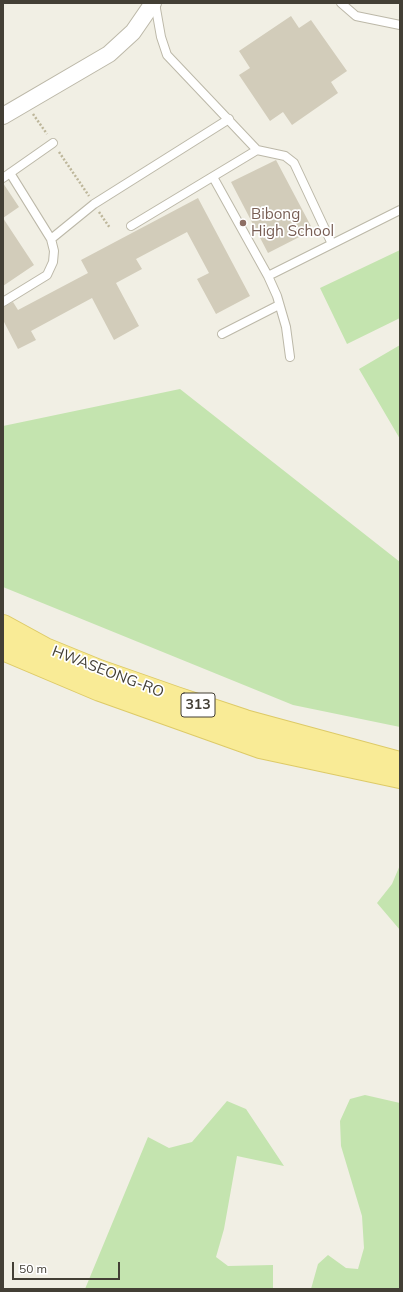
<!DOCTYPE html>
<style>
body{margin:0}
#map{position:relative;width:403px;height:1292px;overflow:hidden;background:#f1efe4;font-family:Mulish,sans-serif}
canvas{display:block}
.frame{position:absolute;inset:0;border:4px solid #433f35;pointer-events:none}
.scale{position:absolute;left:12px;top:1262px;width:108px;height:18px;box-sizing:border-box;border:2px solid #433f35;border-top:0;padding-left:5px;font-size:12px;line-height:14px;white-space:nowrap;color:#433f35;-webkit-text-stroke:3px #fff;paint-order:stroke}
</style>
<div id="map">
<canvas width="403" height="1292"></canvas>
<div class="frame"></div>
<div class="scale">50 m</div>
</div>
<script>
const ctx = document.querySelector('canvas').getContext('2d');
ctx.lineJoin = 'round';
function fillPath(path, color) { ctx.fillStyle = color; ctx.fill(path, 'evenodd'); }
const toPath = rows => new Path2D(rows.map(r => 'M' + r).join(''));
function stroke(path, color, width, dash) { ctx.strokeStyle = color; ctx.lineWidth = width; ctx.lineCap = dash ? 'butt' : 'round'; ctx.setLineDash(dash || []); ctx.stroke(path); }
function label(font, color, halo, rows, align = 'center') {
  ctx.font = font + ' Mulish,sans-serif'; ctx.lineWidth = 3.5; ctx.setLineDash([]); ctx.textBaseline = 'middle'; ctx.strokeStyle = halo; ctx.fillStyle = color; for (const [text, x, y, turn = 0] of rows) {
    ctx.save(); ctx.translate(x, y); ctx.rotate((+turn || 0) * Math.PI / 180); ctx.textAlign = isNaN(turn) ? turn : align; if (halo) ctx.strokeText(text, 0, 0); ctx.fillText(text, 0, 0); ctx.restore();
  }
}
fillPath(toPath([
 [400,250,400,318,347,344,320,288],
 [400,345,400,439,359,369],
 [180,389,400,562,400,727,293,705,3,587,3,426],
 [400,865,400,930,377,903,392,884],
 [365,1095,400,1103,400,1289,311,1289,318,1264,328,1255,346,1268,358,1269,364,1248,362,1216,341,1146,340,1121,350,1099],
 [227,1101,246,1109,284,1166,237,1156,224,1229,216,1257,228,1266,273,1265,273,1289,85,1289,148,1137,169,1148,192,1142]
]), '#c4e4af');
fillPath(toPath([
 [291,16,299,28,311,20,347,71,331,82,338,93,292,125,283,112,270,121,239,75,250,68,239,51],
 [276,160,313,230,268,253,231,182],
 [3,183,19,207,3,218],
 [198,198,250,296,216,314,197,279,209,273,187,232,136,259,142,269,116,283,139,326,114,340,92,298,31,331,36,340,18,349,3,320,3,307,13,302,18,310,88,273,81,260],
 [3,218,34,265,3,286]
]), '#d2ccba');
const lane = toPath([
 [155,3,161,37,167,55,257,150,285,156,294,163,332,244],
 [341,3,356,16,400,25],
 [213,177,268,276,277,296,286,327,290,357],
 [3,178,53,143],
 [131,226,257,150],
 [51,239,94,204,229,119],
 [268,276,400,210],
 [3,302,47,275,53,262,54,251,51,239,10,173],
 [222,334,279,305]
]);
const street = toPath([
 [3,116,109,54,133,32,153,3]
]);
const primary = toPath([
 [3,626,45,649,99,671,176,698,245,721,400,763],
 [3,649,100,690,260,747,400,777]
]);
stroke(lane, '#bcb8a8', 10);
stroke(street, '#bcb8a8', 18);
stroke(primary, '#ddca67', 24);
stroke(toPath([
 [33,114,47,134],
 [59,152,89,196],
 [99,212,110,228]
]), '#bdb69a', 2.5, [2, 2]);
stroke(lane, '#fff', 8);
stroke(street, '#fff', 16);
stroke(primary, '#f9eb96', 22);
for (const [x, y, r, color] of [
 [243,223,4,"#8d6e63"]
]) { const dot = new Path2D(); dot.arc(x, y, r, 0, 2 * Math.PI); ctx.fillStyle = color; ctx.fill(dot); stroke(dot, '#fff', 1.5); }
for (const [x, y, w] of [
 [198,705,34]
]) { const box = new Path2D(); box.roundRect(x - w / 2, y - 12, w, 24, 3); ctx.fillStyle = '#fff'; ctx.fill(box); stroke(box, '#433f35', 1); }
label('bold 14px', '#433f35', null, [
 ["313",198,705]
]);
label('15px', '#785e54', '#fff', [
 ["Bibong",251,214],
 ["High School",251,231]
], 'left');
label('15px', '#433f35', '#fff', [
 ["HWASEONG-RO",108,672,21]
]);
</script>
